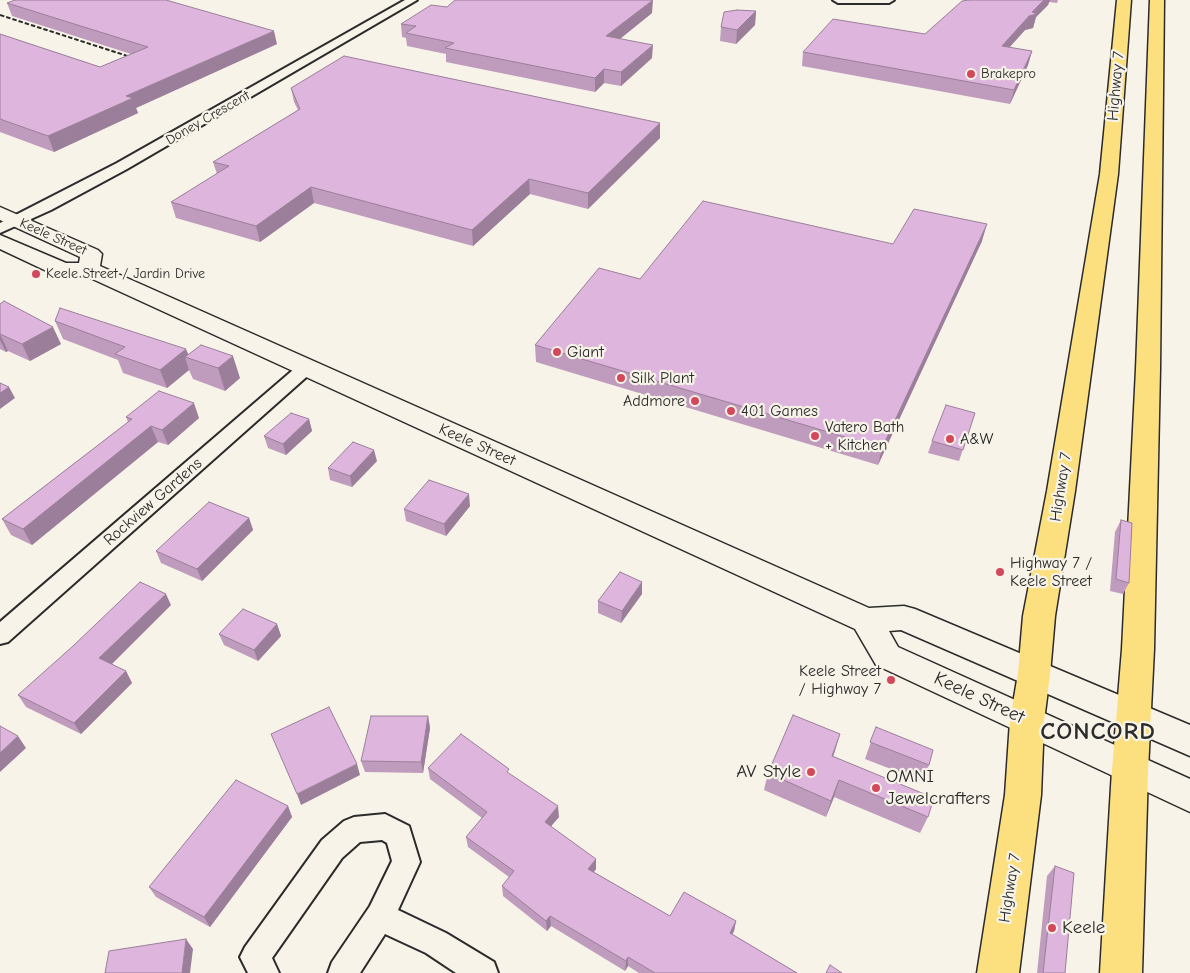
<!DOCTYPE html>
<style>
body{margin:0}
canvas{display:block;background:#f7f3e8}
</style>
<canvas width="1190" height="973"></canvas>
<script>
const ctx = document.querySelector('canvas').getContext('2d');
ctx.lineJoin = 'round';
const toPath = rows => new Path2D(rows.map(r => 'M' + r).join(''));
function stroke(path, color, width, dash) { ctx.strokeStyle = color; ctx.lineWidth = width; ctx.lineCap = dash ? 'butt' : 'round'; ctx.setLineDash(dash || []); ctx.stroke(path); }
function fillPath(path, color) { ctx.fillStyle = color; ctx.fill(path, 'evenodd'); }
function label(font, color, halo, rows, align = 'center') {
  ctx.font = font + ' "Comic Neue",sans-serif'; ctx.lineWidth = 4.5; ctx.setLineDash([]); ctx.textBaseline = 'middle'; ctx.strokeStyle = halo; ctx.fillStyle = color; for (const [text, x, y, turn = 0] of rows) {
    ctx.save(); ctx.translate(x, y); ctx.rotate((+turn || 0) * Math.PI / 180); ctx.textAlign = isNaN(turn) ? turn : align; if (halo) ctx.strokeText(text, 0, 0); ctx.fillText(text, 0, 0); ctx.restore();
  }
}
const minor = toPath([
 [405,0,417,0,127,169,51,210,0,233,0,223,117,163,405,0],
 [833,0,894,0,889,3,838,3,833,0],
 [306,363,312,364,315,368,312,372,8,642,0,644,0,622,300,364,306,363],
 [385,814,409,826,420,862,398,910,446,933,494,962,498,973,456,973,426,953,385,934,360,973,328,973,332,962,370,906,392,861,387,843,382,840,360,842,342,858,272,958,279,973,248,973,240,957,245,947,322,840,344,821,354,817,385,814]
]);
const secondary = toPath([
 [0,207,98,250,102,254,100,266,869,608,904,606,915,609,1190,725,1190,756,901,630,889,631,898,647,1190,779,1190,812,876,665,855,629,86,276,63,276,55,275,0,249,0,235,66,263,79,263,80,257,0,220,0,207]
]);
const primary = toPath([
 [1117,0,1131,0,1118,174,1075,491,1055,616,1050,674,1044,721,1041,795,1019,973,977,973,1005,795,1010,721,1018,674,1023,616,1047,491,1100,174,1117,0],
 [1150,0,1164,0,1160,369,1154,649,1148,770,1142,973,1100,973,1112,770,1122,649,1136,369,1150,0]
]);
stroke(minor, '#2b2b2b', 4);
stroke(secondary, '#2b2b2b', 3);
stroke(primary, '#2b2b2b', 3);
fillPath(minor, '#f7f3e8');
fillPath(secondary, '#f7f3e8');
fillPath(primary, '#fce080');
stroke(toPath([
 [0,15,140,60]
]), '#2b2b2b', 2, [4.5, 2]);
fillPath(toPath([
 [969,0,1058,0,1057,3,1049,2,1048,5,1036,17,1033,28,1025,30,1009,48,1032,51,1028,65,1010,104,802,66,803,52,925,34],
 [7,3,277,44,136,108,138,113,54,152,0,132,0,34,100,67,131,54,12,16],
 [447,7,652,13,620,39,652,58,621,86,604,83,595,92,446,62,446,54,407,46,406,38,402,37,401,24],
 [756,11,755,25,736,44,720,41,721,27],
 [291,88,660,123,660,138,588,209,530,194,473,246,314,203,260,242,176,218,171,202,217,174,213,162,298,110,294,102],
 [982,241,878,465,536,362,535,345,640,279,893,244],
 [0,304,61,344,30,361,8,351,6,352,0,349],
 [55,321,188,354,240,378,225,391,193,379,189,370,167,388,123,373,118,360,63,339],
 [975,413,959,461,928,453,932,441],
 [126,417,199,418,168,445,158,442,32,545,11,535,2,519,128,422],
 [309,419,312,431,286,455,268,448,264,436],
 [377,461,352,487,330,480,328,468],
 [470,506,446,536,406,521,404,509],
 [249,518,253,530,202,581,161,563,156,551],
 [1121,520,1129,583,1123,594,1110,591,1115,532],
 [642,594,621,623,598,613,598,601],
 [171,605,111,664,126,671,132,683,81,734,26,707,18,695],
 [277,624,281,636,258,661,224,645,219,634],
 [428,716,430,728,423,773,365,772,361,761],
 [876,727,929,765,922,781,865,759],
 [835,751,833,756,928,817,920,833,834,797,826,817,764,790,768,773],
 [428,768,510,774,559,817,551,826,596,869,594,872,670,916,736,921,734,931,732,934,797,973,639,973,628,966,625,971,551,926,547,931,503,896,502,886,509,877,468,847,466,837,482,818,430,779],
 [288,806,292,817,210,927,156,897,149,887],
 [1055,866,1065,973,1037,973,1047,876]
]), '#bf9cbd');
fillPath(toPath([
 [653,0,652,13,606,50,606,36],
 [1044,0,1050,0,1048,5,1036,17,1033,28,1025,30,998,60,1002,46],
 [756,11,755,25,736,44,737,30],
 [274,31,277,44,136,108,138,113,54,152,48,136,126,96],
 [653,45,652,58,621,86,621,72],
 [1032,51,1028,65,1010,104,1014,90],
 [604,69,604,83,595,92,595,78],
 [660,123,660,138,588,209,588,193],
 [529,179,530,194,473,246,472,230],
 [311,187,314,203,260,242,256,226],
 [987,224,982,241,878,465,882,448],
 [53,327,61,344,30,361,22,344],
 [0,334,8,351,6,352,0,340],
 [186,349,190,358,185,357,189,370,167,388,160,370],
 [233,356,240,378,225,391,218,368],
 [9,387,15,398,0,409,0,393],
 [194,403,199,418,168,445,162,430],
 [309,419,312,431,286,455,283,444],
 [151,426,158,442,32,545,23,529],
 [374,450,377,461,352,487,350,476],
 [469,494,470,506,446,536,444,524],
 [249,518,253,530,202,581,197,569],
 [642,582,642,594,621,623,622,611],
 [166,594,171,605,106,670,99,658],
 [277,624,281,636,258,661,254,650],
 [126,671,132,683,81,734,74,723],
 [428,716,430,728,423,773,421,762],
 [840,734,835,751,827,772,832,756],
 [18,736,26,748,0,772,0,753],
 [357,764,360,775,301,805,297,794],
 [839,780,834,797,826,817,831,801],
 [288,806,292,817,210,927,204,917],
 [558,806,559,817,546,832,545,822],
 [596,859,596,869,588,879,588,869],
 [550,916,551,926,547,931,546,921],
 [736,921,734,931,728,943,730,933],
 [186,939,193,949,190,973,182,973],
 [628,957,628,966,625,971,626,961]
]), '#9b7f9a');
const building = toPath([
 [15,0,166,0,274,31,126,96,133,98,48,136,0,119,0,34,100,67,148,47,7,3,15,0],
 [455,0,653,0,606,36,653,45,621,72,604,69,595,78,445,48,454,43,406,33,416,26,401,24,431,5,447,7,455,0],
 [969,0,1044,0,1032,12,1037,14,1029,16,1002,46,1032,51,1014,90,803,52,833,19,925,34,962,1,969,0],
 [737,10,756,11,737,30,721,27,724,12,737,10],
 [344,56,660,123,588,193,529,179,472,230,311,187,256,226,171,202,229,166,213,162,300,109,291,88,344,56],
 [703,201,893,244,914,209,987,224,882,448,535,345,599,268,640,279,703,201],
 [4,301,53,327,22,344,0,334,0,304,4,301],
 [60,308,186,349,160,370,115,354,125,347,55,321,60,308],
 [201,345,233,356,218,368,185,357,201,345],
 [0,383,9,387,0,393,0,383],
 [159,391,194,403,162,430,151,426,23,529,2,519,132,419,126,417,159,391],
 [946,405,975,413,963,450,932,441,946,405],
 [291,413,309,419,283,444,264,436,291,413],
 [353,442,374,450,350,476,328,468,353,442],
 [429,480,469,494,444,524,404,509,429,480],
 [209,502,249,518,197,569,156,551,209,502],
 [1121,520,1132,523,1129,583,1116,579,1121,520],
 [620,572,642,582,622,611,598,601,620,572],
 [140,582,166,594,99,658,126,671,74,723,18,695,73,646,140,582],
 [243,609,277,624,254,650,219,634,243,609],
 [329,707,357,764,297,794,271,734,329,707],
 [793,715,840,734,832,756,934,798,928,817,839,780,831,801,768,773,793,715],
 [371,716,428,716,421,762,361,761,371,716],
 [0,726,18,736,0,753,0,726],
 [876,727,933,750,929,765,870,742,876,727],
 [461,734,509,769,507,772,558,806,545,822,596,859,588,869,670,916,684,892,736,921,730,933,797,973,655,973,628,957,626,961,550,916,546,921,502,886,514,871,466,837,487,812,428,768,461,734],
 [236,780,288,806,204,917,149,887,236,780],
 [1055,866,1074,873,1065,973,1043,973,1055,866],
 [186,939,182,973,105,973,109,951,186,939],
 [830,965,842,973,826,973,830,965]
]);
fillPath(building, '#deb5dc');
stroke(building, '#9b7f9a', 1);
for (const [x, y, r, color] of [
 [971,74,5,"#d1495b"],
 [36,274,5,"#d1495b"],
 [557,352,5,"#d1495b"],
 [621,378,5,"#d1495b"],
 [695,401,5,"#d1495b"],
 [731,411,5,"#d1495b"],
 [815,436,5,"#d1495b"],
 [950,439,5,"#d1495b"],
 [1000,572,5,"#d1495b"],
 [891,680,5,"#d1495b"],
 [811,772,5,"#d1495b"],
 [876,788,5,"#d1495b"],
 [1052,928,5,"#d1495b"]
]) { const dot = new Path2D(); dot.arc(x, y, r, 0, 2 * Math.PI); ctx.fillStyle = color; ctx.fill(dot); stroke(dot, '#f7f3e8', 2); }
label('14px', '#2b2b2b', '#f7f3e8', [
 ["Brakepro",981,74],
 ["Keele Street / Jardin Drive",46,274]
], 'left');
label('14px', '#2b2b2b', '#f7f3e8', [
 ["Doney Crescent",208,118,-30],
 ["Keele Street",53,237,24]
]);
label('16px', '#2b2b2b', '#f7f3e8', [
 ["Highway 7",1116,86,-85],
 ["Keele Street",477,445,24],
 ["Highway 7",1061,487,-81],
 ["Rockview Gardens",153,502,-41],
 ["Highway 7",1010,888,-81]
]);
label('16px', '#2b2b2b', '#f7f3e8', [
 ["Giant",567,352],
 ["Silk Plant",631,378],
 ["Addmore",685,401,"right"],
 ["401 Games",741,411],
 ["Vatero Bath",825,427],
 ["+ Kitchen",825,445],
 ["A&W",960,439],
 ["Highway 7 /",1010,563],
 ["Keele Street",1010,581],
 ["Keele Street",881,671,"right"],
 ["/ Highway 7",881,689,"right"]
], 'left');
label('19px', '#2b2b2b', '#f7f3e8', [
 ["Keele Street",979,698,25]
]);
label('19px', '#2b2b2b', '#f7f3e8', [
 ["AV Style",801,772,"right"],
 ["OMNI",886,777],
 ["Jewelcrafters",886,799],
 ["Keele",1062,928]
], 'left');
ctx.letterSpacing = '1px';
label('bold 25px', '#2b2b2b', '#f7f3e8', [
 ["CONCORD",1098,732]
]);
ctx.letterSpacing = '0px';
</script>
